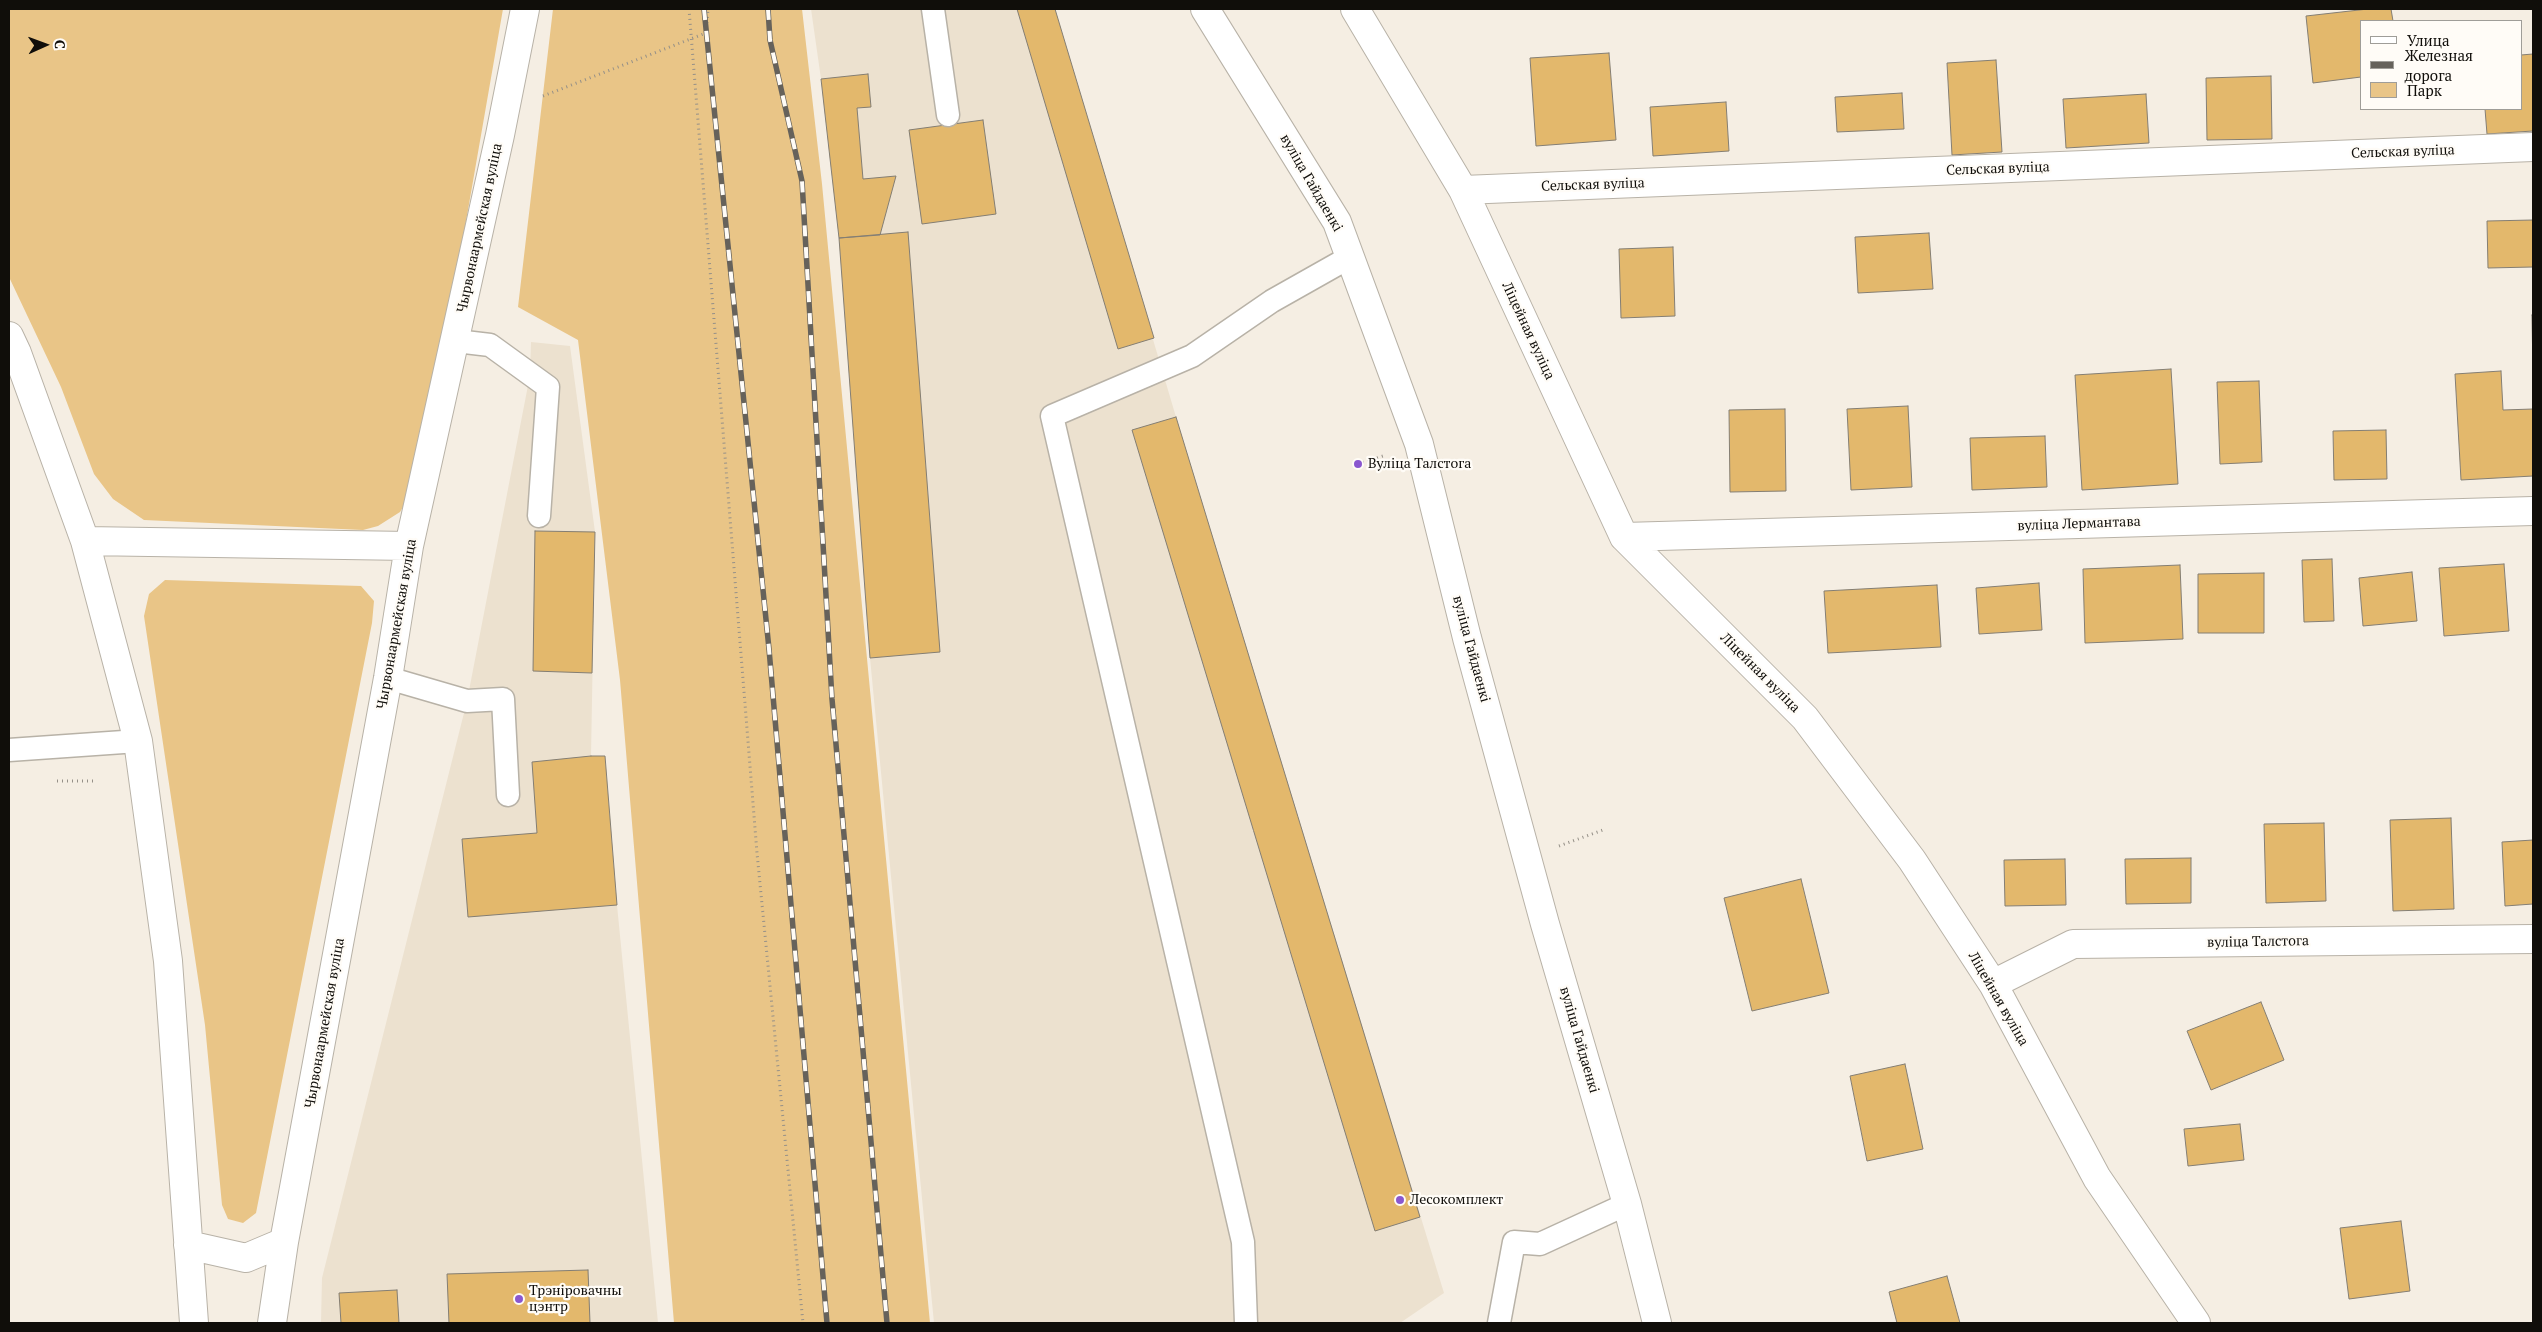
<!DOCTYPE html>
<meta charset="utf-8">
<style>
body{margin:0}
#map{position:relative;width:2542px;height:1332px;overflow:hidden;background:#f5eee3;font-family:"PT Serif",serif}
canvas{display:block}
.frame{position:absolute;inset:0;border:10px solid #100e0a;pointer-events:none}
.legend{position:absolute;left:2360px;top:20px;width:162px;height:90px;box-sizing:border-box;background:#fffcf7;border:1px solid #9f9d98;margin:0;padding:6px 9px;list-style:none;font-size:15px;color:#100e0a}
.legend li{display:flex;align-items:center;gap:10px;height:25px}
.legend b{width:25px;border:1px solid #9f9d98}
.north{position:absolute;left:20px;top:20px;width:50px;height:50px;-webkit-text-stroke:4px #fffcf7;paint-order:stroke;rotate:88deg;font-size:14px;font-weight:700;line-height:20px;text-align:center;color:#100e0a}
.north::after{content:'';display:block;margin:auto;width:18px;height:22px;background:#100e0a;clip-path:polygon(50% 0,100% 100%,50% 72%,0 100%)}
</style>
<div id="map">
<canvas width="2542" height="1332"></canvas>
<div class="frame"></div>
<ul class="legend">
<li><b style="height:6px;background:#fff"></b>Улица</li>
<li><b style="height:6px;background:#66625b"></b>Железная дорога</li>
<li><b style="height:14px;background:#e9c587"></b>Парк</li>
</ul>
<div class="north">С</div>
</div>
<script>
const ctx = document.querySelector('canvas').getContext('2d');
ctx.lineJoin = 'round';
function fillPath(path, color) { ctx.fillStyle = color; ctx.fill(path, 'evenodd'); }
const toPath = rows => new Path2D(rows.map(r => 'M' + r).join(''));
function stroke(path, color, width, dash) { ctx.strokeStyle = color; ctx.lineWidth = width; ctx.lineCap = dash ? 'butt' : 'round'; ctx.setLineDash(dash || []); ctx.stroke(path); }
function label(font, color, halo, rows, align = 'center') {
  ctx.font = font + ' "PT Serif",serif'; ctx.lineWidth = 4.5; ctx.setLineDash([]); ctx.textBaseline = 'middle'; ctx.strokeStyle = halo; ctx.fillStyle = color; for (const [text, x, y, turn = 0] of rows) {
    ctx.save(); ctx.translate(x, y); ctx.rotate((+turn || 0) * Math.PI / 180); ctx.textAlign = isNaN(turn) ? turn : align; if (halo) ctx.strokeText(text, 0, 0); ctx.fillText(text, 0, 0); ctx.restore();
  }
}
fillPath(toPath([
 [811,9,1055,9,1176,417,1444,1293,1400,1323,934,1323,870,658,839,238,821,79],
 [531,342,570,346,595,532,591,756,617,905,658,1323,321,1323,322,1278,467,701,530,375]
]), '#ece1cf');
fillPath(toPath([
 [9,9,503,9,427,445,411,494,400,512,378,526,363,530,144,520,113,499,94,474,61,387,9,277],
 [553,9,802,9,822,184,930,1323,674,1323,620,680,578,340,518,307],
 [165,580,361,586,374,601,372,623,256,1213,243,1223,228,1219,222,1205,205,1025,144,616,149,594]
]), '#e9c587');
const building = toPath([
 [1017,9,1055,9,1154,338,1118,349,1017,9],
 [2368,9,2391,9,2393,21,2361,21,2361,77,2313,83,2306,16,2368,9],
 [1609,53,1616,140,1536,146,1530,58,1609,53],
 [2533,54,2533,131,2487,134,2485,109,2521,109,2521,55,2533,54],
 [1996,60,2002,152,1952,155,1947,63,1996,60],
 [868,74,871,107,857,108,863,179,896,176,880,235,839,238,821,79,868,74],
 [2271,76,2272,139,2207,140,2206,78,2271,76],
 [1902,93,1904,129,1837,132,1835,97,1902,93],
 [2146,94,2149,143,2066,148,2063,99,2146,94],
 [1726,102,1729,151,1653,156,1650,107,1726,102],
 [983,120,996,214,922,224,909,130,983,120],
 [2533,220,2533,267,2488,268,2487,221,2533,220],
 [908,232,940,652,870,658,839,238,908,232],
 [1929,233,1933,289,1858,293,1855,237,1929,233],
 [1673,247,1675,316,1621,318,1619,249,1673,247],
 [2532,315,2533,315,2533,374,2532,315],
 [2171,369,2178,484,2082,490,2075,375,2171,369],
 [2501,371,2503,410,2533,409,2533,476,2461,480,2455,374,2501,371],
 [2259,381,2262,462,2220,464,2217,382,2259,381],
 [1908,406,1912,487,1851,490,1847,409,1908,406],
 [1785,409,1786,491,1730,492,1729,410,1785,409],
 [1176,417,1420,1217,1375,1231,1132,430,1176,417],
 [2386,430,2387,479,2334,480,2333,431,2386,430],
 [2045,436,2047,487,1972,490,1970,438,2045,436],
 [535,531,595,532,592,673,533,671,535,531],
 [2332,559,2334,621,2304,622,2302,560,2332,559],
 [2504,564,2509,631,2444,636,2439,568,2504,564],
 [2180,565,2183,639,2085,643,2083,569,2180,565],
 [2412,572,2417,621,2363,626,2359,578,2412,572],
 [2264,573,2264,633,2198,633,2198,574,2264,573],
 [2039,583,2042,630,1979,634,1976,588,2039,583],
 [1937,585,1941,647,1828,653,1824,591,1937,585],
 [591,756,605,756,617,905,468,917,462,839,537,833,532,762,591,756],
 [2451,818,2454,909,2393,911,2390,820,2451,818],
 [2324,823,2326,901,2266,903,2264,824,2324,823],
 [2533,840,2533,904,2505,906,2502,842,2533,840],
 [2191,858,2191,903,2126,904,2125,859,2191,858],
 [2065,859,2066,905,2005,906,2004,860,2065,859],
 [1801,879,1829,993,1752,1011,1724,898,1801,879],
 [2261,1002,2284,1060,2211,1090,2187,1031,2261,1002],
 [1905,1064,1923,1149,1867,1161,1850,1076,1905,1064],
 [2240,1124,2244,1160,2188,1166,2184,1129,2240,1124],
 [2401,1221,2410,1291,2349,1299,2340,1228,2401,1221],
 [588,1270,590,1323,449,1323,447,1274,588,1270],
 [1947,1276,1960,1323,1897,1323,1889,1292,1947,1276],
 [397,1290,399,1323,341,1323,339,1293,397,1290]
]);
fillPath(building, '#e3b86c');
stroke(building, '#847e73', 1);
const service = toPath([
 [933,9,948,115],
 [456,341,490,345,548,387,539,516],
 [388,678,467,701,503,699,508,795],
 [9,750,138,741],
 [1246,1323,1243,1242,1052,416,1192,356,1272,301,1350,257],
 [1499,1323,1514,1242,1540,1244,1627,1204]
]);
const minor = toPath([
 [1355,9,1463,190,1624,537,1805,718,1912,860,1993,984,2097,1178,2196,1323],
 [1463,190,2533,147],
 [1624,537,2533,511],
 [1993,984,2073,944,2533,939]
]);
const tertiary = toPath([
 [1205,9,1337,222,1419,444,1467,638,1545,924,1627,1204,1657,1323],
 [9,336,17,353,85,541,138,741,168,961,194,1323],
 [85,541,409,546],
 [188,1245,246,1258,284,1242],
 [272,1323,284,1242,388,678,409,546,500,135,525,9]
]);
stroke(service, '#b8b2a7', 25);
stroke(minor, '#b8b2a7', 30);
stroke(tertiary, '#b8b2a7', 30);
stroke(toPath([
 [689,9,757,853,803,1323],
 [543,96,706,33,708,9],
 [1358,464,1386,455],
 [57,781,94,781],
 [1559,846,1603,830]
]), '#959088', 3, [1, 4]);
stroke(service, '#fff', 22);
stroke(minor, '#fff', 28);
stroke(tertiary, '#fff', 28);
const rail = toPath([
 [704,9,769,649,827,1323],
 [768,9,770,40,802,181,832,699,887,1323]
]);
stroke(rail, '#66625b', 5.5);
stroke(rail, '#fffcf7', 4, [11]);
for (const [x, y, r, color] of [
 [1358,464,5,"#8a57cf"],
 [1400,1200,5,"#8a57cf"],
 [519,1299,5,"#8a57cf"]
]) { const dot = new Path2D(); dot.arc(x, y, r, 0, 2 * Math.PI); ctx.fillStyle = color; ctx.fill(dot); stroke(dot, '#fffcf7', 2); }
label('14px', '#100e0a', '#fffcf7', [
 ["Сельская вуліца",2403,152,-2],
 ["Сельская вуліца",1998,169,-2],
 ["вуліца Гайдаенкі",1311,183,60],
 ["Сельская вуліца",1593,185,-2],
 ["Чырвонаармейская вуліца",480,228,-78],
 ["Ліцейная вуліца",1528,331,65],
 ["вуліца Лермантава",2079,524,-2],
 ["Чырвонаармейская вуліца",397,624,-80],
 ["вуліца Гайдаенкі",1471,649,75],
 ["Ліцейная вуліца",1760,673,45],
 ["вуліца Талстога",2258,942,-1],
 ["Ліцейная вуліца",1998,999,60],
 ["Чырвонаармейская вуліца",325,1023,-80],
 ["вуліца Гайдаенкі",1579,1040,74]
]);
label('14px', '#100e0a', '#fffcf7', [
 ["Вуліца Талстога",1368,464],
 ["Лесокомплект",1410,1200],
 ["Трэніровачны",529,1291],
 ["цэнтр",529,1307]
], 'left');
</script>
